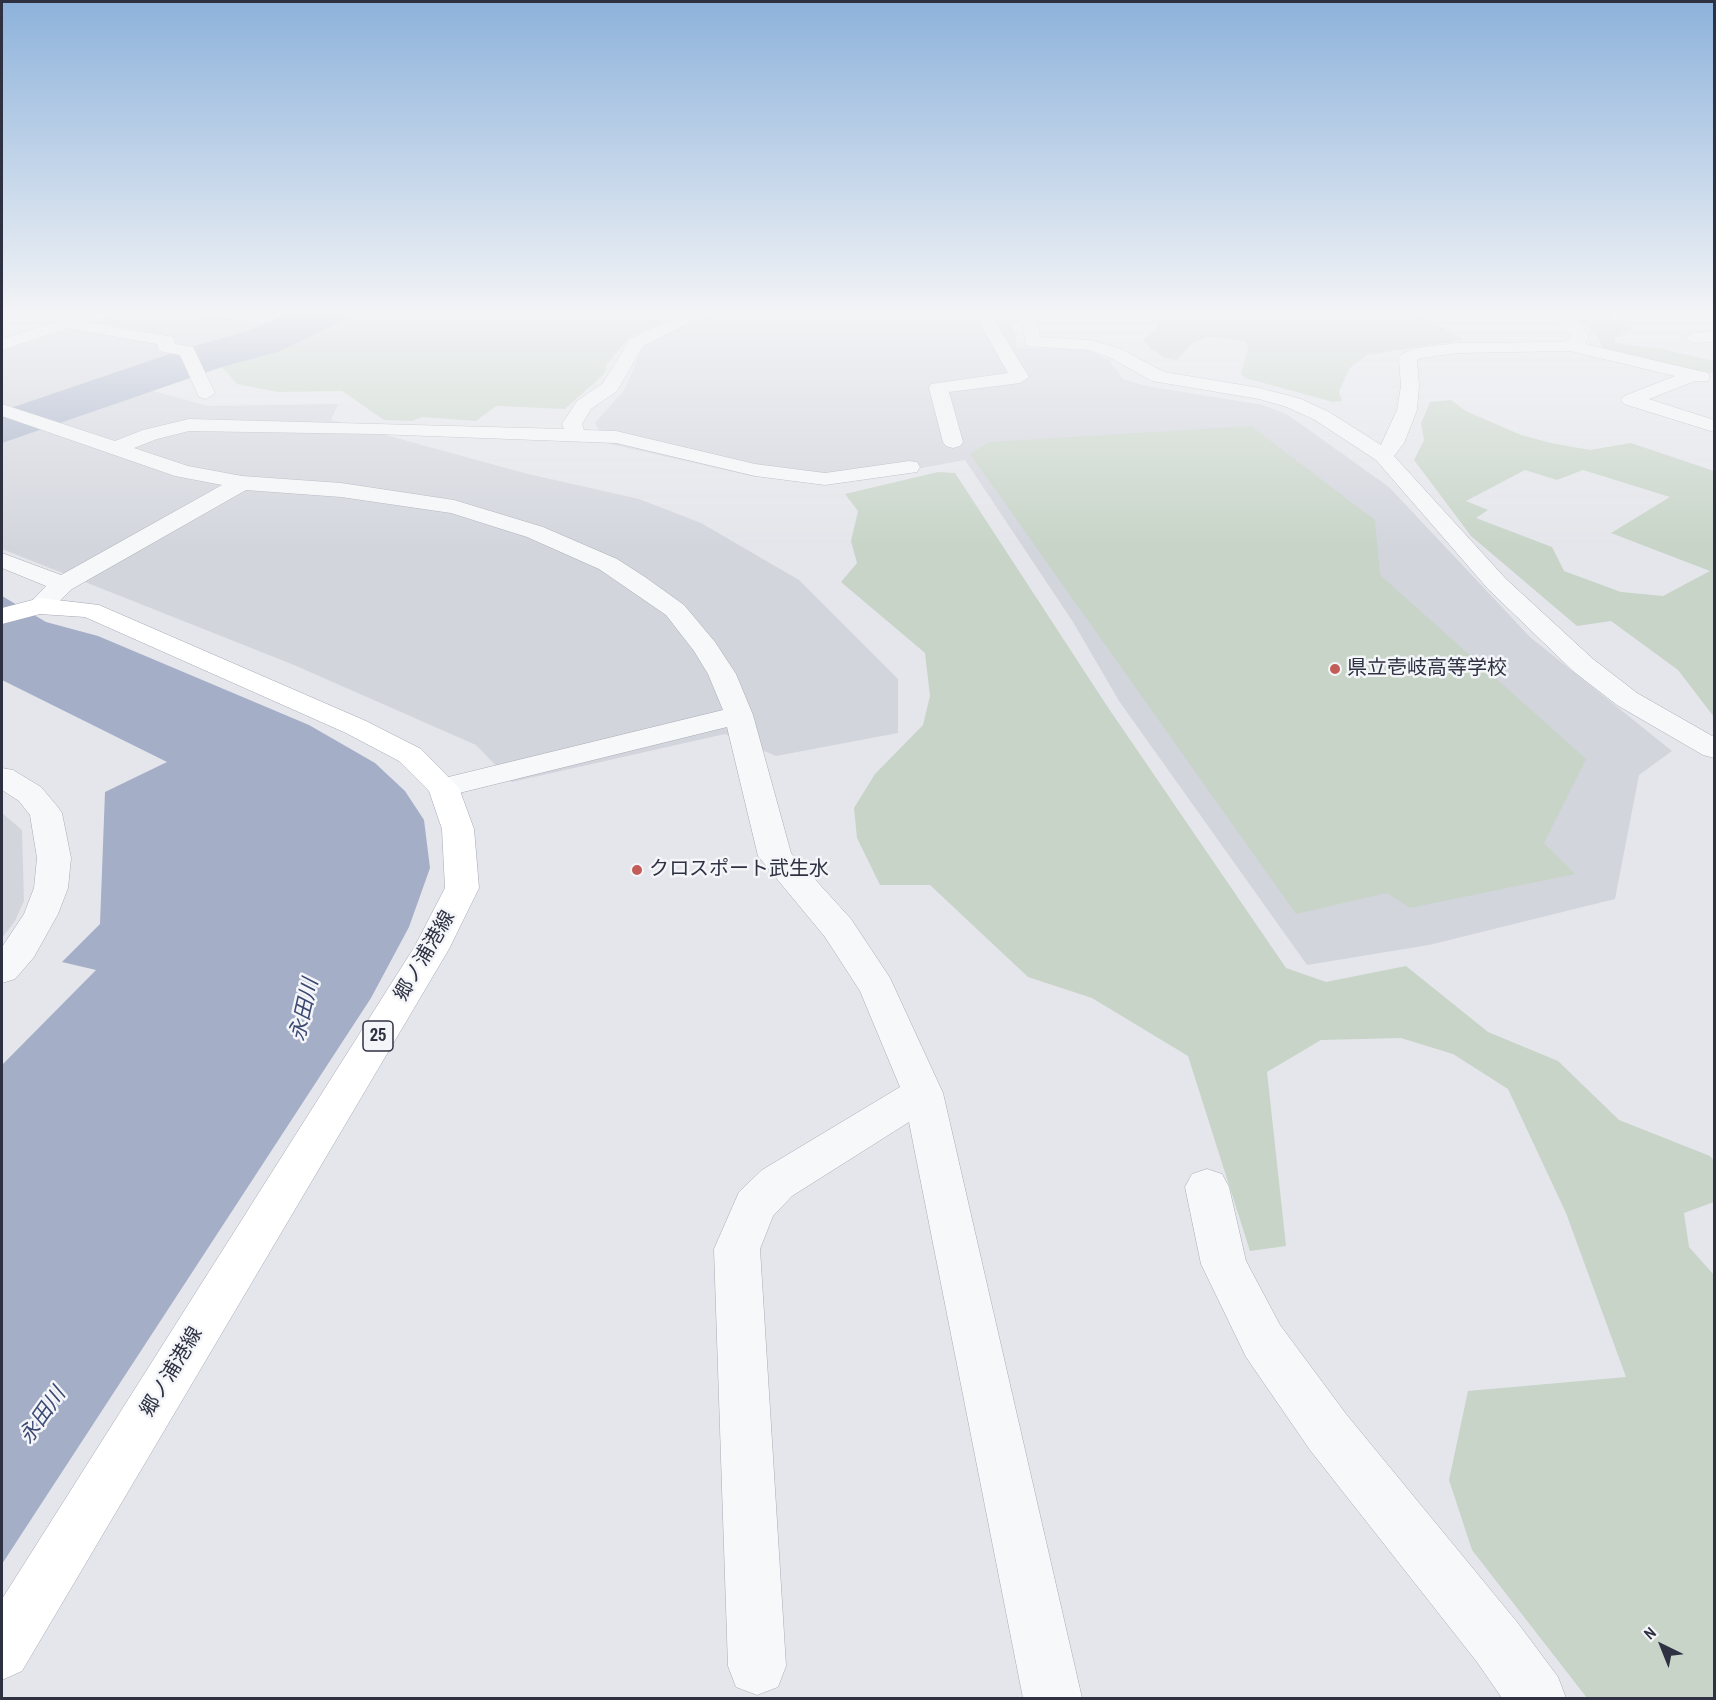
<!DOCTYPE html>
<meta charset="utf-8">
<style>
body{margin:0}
#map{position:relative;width:1716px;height:1700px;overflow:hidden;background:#e5e6eb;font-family:"Archivo Narrow",sans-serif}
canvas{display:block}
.frame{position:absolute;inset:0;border:3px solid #2e3142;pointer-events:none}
.north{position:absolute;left:1632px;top:1616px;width:60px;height:60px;-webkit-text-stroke:4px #f4f5f8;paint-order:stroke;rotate:317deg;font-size:16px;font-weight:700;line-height:24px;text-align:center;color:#2e3142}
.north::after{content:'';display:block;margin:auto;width:21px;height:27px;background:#2e3142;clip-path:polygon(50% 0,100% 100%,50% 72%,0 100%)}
</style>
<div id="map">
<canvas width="1716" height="1700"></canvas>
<div class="frame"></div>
<div class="north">N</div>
</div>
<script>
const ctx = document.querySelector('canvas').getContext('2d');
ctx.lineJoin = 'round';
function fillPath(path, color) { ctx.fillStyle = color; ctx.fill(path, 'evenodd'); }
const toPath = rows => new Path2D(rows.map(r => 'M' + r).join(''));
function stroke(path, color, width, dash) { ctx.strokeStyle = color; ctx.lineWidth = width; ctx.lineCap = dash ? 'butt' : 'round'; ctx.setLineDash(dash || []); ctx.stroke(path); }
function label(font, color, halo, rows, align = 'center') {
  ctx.font = font + ' "Archivo Narrow","Noto Sans JP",sans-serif'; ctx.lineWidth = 5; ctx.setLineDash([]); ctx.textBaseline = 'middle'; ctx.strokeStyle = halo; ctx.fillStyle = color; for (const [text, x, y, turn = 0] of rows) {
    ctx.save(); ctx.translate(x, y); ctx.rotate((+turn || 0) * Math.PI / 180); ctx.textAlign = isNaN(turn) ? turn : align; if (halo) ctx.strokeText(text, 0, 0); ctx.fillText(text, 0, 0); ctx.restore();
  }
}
fillPath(toPath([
 [122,311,188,311,278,326,257,338,170,362,2,422,2,351],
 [711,311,1003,311,1016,336,1016,348,1084,349,1109,360,1123,379,1146,386,1263,405,1288,415,1389,487,1530,637,1672,751,1639,775,1615,899,1429,945,1307,965,1119,701,1073,622,965,460,835,484,751,476,606,443,595,423,625,389,645,341],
 [135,386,208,406,338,404,331,420,524,473,639,499,701,523,799,580,898,679,898,733,776,756,725,734,512,782,476,745,294,665,2,549,2,435],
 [2,813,22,830,24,901,15,921,2,938]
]), '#d3d5dd');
fillPath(toPath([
 [340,311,692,311,631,336,607,364,604,374,565,409,496,406,476,421,422,417,412,421,384,420,342,391,278,392,237,384,216,360,314,324],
 [1140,311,1403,311,1423,316,1464,340,1367,355,1350,368,1339,391,1342,401,1333,402,1245,378,1241,374,1248,347,1245,341,1209,337,1192,343,1177,360,1165,358,1151,349,1143,340,1157,327,1158,321],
 [1562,311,1608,311,1611,319,1630,322,1631,327,1629,332,1615,338,1615,343,1662,349,1714,361,1714,374,1603,350,1596,332],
 [1451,400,1466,411,1521,435,1551,443,1590,450,1631,443,1714,471,1714,717,1678,670,1611,621,1577,626,1471,536,1414,460,1424,440,1421,423,1430,402],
 [1525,470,1557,480,1583,470,1670,497,1611,533,1710,571,1663,596,1621,592,1564,571,1552,547,1476,518,1488,510,1466,501],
 [1251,426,1375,520,1380,575,1586,759,1544,843,1575,874,1410,908,1387,893,1296,914,970,454,990,442],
 [938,472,955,473,1107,706,1286,968,1326,982,1406,966,1488,1032,1558,1061,1619,1120,1710,1156,1714,1161,1714,1202,1684,1213,1689,1247,1714,1275,1714,1698,1587,1698,1472,1550,1449,1480,1468,1391,1626,1377,1566,1213,1508,1089,1453,1054,1401,1038,1321,1040,1267,1072,1286,1246,1250,1251,1188,1056,1092,998,1028,977,930,885,880,885,857,838,854,808,875,774,923,725,930,696,925,653,841,582,857,563,851,541,858,511,845,494]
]), '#c7d4c7');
fillPath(toPath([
 [2,596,46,622,98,636,309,725,375,763,405,791,424,820,430,868,409,927,371,998,2,1564,2,1065,96,970,62,962,100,924,105,792,167,762,2,680]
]), '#a4aec7');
fillPath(toPath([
 [294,311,351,311,345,320,280,351,222,367,2,443,2,411,190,347,248,331,294,311]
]), '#a4aec7');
const minor = toPath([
 [88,311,96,316,88,322,167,336,173,337,175,344,193,347,215,393,206,399,199,397,180,355,159,351,157,344,68,328,2,350,2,339,88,311],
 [691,311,713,311,643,346,617,391,591,409,582,424,584,430,616,431,755,464,825,473,909,461,917,462,920,467,917,472,825,485,755,476,616,443,376,434,189,431,157,439,134,448,188,466,242,476,341,483,454,500,543,527,617,559,645,577,684,605,715,642,736,674,753,715,791,853,851,919,890,978,943,1093,1082,1698,1023,1698,909,1122,792,1196,773,1216,760,1249,786,1666,778,1687,757,1695,736,1687,728,1666,714,1249,739,1192,762,1170,900,1087,860,991,825,937,758,856,727,727,443,797,432,795,427,788,432,781,723,710,708,674,694,651,666,615,599,569,527,537,451,513,341,497,246,490,72,589,49,611,40,614,31,611,27,606,46,586,2,568,2,553,61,575,222,485,175,476,2,416,2,404,115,441,143,430,189,419,564,429,562,424,577,401,603,383,630,339,691,311],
 [973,311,989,311,1029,377,1020,383,949,392,963,442,960,446,953,448,946,446,943,442,929,388,931,384,1008,373,973,311],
 [1012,311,1029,311,1038,323,1040,337,1091,340,1121,349,1164,372,1260,388,1301,399,1329,412,1381,445,1397,410,1401,386,1399,358,1402,354,1416,348,1458,343,1562,342,1570,339,1571,335,1561,325,1542,311,1562,311,1573,317,1589,334,1585,344,1708,373,1710,377,1708,381,1695,381,1649,399,1714,420,1714,432,1624,404,1621,400,1624,396,1675,376,1570,351,1458,353,1421,358,1417,360,1419,386,1417,410,1404,443,1394,456,1506,579,1593,659,1637,693,1714,737,1714,758,1703,755,1617,705,1573,671,1488,589,1376,460,1315,420,1287,407,1259,399,1152,381,1109,357,1089,350,1026,346,1022,324,1012,311],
 [1714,332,1714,342,1693,343,1684,338,1693,333,1714,332],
 [2,768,13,770,41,787,57,806,62,813,71,858,68,888,58,914,34,957,15,979,2,983,2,947,24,914,34,888,37,858,30,815,19,801,2,790,2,768],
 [1207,1169,1222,1174,1229,1187,1246,1261,1280,1325,1346,1414,1517,1622,1558,1677,1566,1698,1502,1698,1477,1662,1310,1450,1246,1357,1201,1264,1185,1187,1192,1174,1207,1169]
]);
const major = toPath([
 [40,598,99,605,366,721,421,749,459,788,474,829,479,888,449,949,22,1671,2,1680,2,1599,415,946,445,888,442,829,429,791,399,761,346,733,85,617,40,614,2,624,2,608,40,598]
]);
stroke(minor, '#aaacb5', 1);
stroke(major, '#a5a8b6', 1);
fillPath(minor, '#f7f8fa');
fillPath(major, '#fff');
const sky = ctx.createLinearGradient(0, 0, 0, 549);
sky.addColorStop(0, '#8db2db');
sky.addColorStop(0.57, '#f3f4f6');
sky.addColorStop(1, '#f3f4f600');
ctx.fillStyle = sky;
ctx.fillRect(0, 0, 1716, 549);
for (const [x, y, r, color] of [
 [1335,669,6,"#c35c57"],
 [637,870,6,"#c35c57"]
]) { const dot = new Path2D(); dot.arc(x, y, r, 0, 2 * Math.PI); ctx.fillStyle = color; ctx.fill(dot); stroke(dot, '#f4f5f8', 2); }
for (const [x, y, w] of [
 [378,1036,30]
]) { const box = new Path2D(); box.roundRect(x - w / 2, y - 15, w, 30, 4.5); ctx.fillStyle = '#f4f5f8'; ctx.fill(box); stroke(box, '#2e3142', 1.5); }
label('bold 18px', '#2e3142', null, [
 ["25",378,1036]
]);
label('20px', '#2e3142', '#f4f5f8', [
 ["県立壱岐高等学校",1347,669],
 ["クロスポート武生水",649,870]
], 'left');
label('20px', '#2e3142', '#f4f5f8', [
 ["郷ノ浦港線",425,956,-60],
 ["郷ノ浦港線",172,1372,-59]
]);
label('italic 21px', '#3b4973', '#f4f5f8', [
 ["永田川",305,1010,-77],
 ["永田川",43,1416,-55]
]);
</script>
